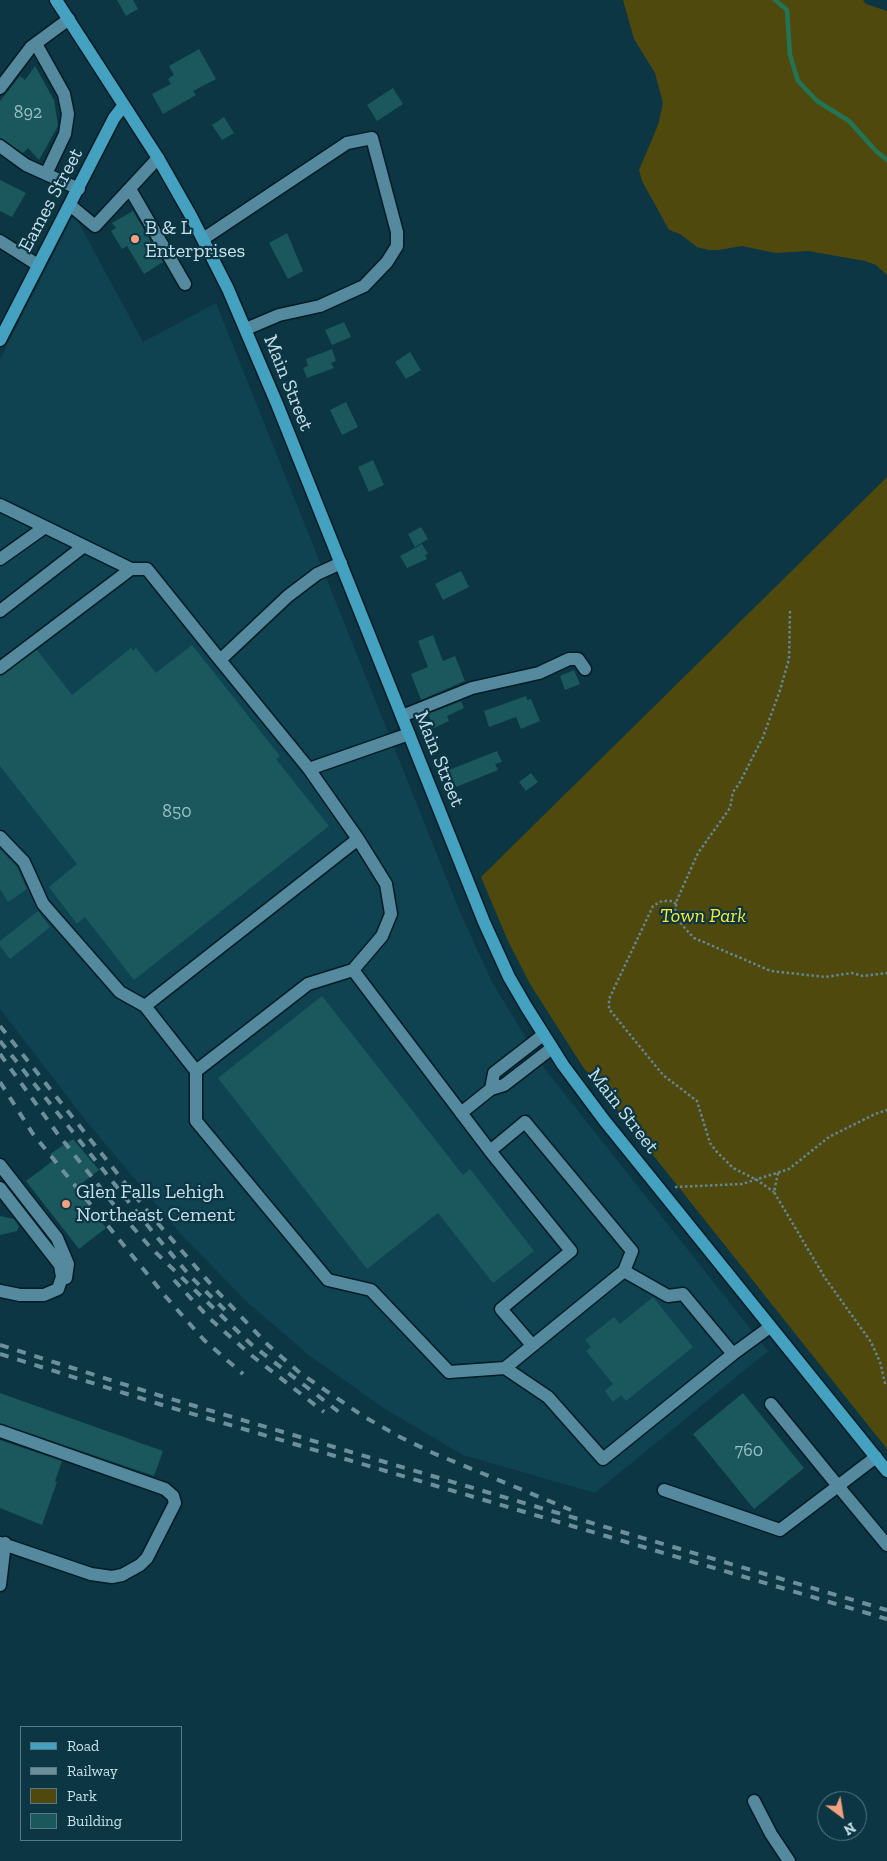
<!DOCTYPE html>
<style>
body{margin:0}
#map{position:relative;width:887px;height:1861px;overflow:hidden;background:#0c3643;font-family:"Zilla Slab",serif}
canvas{display:block}
.legend{position:absolute;left:20px;top:1726px;width:162px;height:115px;box-sizing:border-box;background:#0c3643;border:1px solid #567a86;margin:0;padding:6px 9px;list-style:none;font-size:15px;color:#c5e0ea}
.legend li{display:flex;align-items:center;gap:10px;height:25px}
.legend b{width:25px;border:1px solid #567a86}
.north{position:absolute;left:817px;top:1791px;width:50px;height:50px;box-sizing:border-box;background:#0c3643;border:1px solid #567a86;border-radius:50%;rotate:149deg;font-size:14px;font-weight:700;line-height:20px;text-align:center;color:#c5e0ea}
.north::after{content:'';display:block;margin:auto;width:18px;height:22px;background:#f2a17e;clip-path:polygon(50% 0,100% 100%,50% 72%,0 100%)}
</style>
<div id="map">
<canvas width="887" height="1861"></canvas>
<ul class="legend">
<li><b style="height:6px;background:#45a1c0"></b>Road</li>
<li><b style="height:6px;background:#6d8f9b"></b>Railway</li>
<li><b style="height:14px;background:#4f490e"></b>Park</li>
<li><b style="height:14px;background:#1a585d"></b>Building</li>
</ul>
<div class="north">N</div>
</div>
<script>
const ctx = document.querySelector('canvas').getContext('2d');
ctx.lineJoin = 'round';
function fillPath(path, color) { ctx.fillStyle = color; ctx.fill(path, 'evenodd'); }
const toPath = rows => new Path2D(rows.map(r => 'M' + r).join(''));
function stroke(path, color, width, dash) { ctx.strokeStyle = color; ctx.lineWidth = width; ctx.lineCap = dash ? 'butt' : 'round'; ctx.setLineDash(dash || []); ctx.stroke(path); }
function label(font, color, halo, rows, align = 'center') {
  ctx.font = font + ' "Zilla Slab",serif'; ctx.lineWidth = 4.5; ctx.setLineDash([]); ctx.textBaseline = 'middle'; ctx.strokeStyle = halo; ctx.fillStyle = color; for (const [text, x, y, turn = 0] of rows) {
    ctx.save(); ctx.translate(x, y); ctx.rotate((+turn || 0) * Math.PI / 180); ctx.textAlign = isNaN(turn) ? turn : align; if (halo) ctx.strokeText(text, 0, 0); ctx.fillText(text, 0, 0); ctx.restore();
  }
}
fillPath(toPath([
 [74,214,143,342,216,303,460,912,492,982,545,1069,768,1351,595,1493,463,1455,385,1409,310,1356,246,1301,179,1232,87,1122,0,1009,0,359]
]), '#0f4352');
fillPath(toPath([
 [623,0,863,0,866,4,887,11,887,275,876,265,865,261,808,251,775,253,742,246,719,250,708,250,697,247,680,234,669,230,642,181,639,170,658,125,663,103,655,73,634,39],
 [887,477,887,1449,583,1067,530,984,508,941,481,877]
]), '#4f490e');
stroke(toPath([
 [775,0,787,10,790,55,798,81,817,101,849,121,876,151,887,160]
]), '#237455', 4.5);
fillPath(toPath([
 [117,0,133,0,138,9,126,16],
 [199,49,216,79,193,91,196,95,163,114,152,94,171,84,168,79,174,75,169,66],
 [35,66,54,100,58,126,39,160,28,148,23,153,0,138,0,101,20,76,25,80],
 [393,88,403,104,377,121,367,105],
 [224,117,234,133,222,140,212,125],
 [0,180,26,193,12,217,0,211],
 [133,211,163,262,144,274,127,246,122,249,111,231,116,228,112,223],
 [287,233,303,271,288,279,269,243],
 [344,322,351,337,332,345,325,330],
 [332,349,336,361,331,363,334,368,307,378,303,368,308,366,306,359],
 [410,352,421,370,406,379,395,362],
 [346,402,358,427,342,435,330,410],
 [373,460,384,485,369,492,358,467],
 [421,527,428,539,415,547,408,534],
 [422,544,428,554,425,555,427,559,407,568,400,556],
 [461,571,469,587,443,600,435,584],
 [433,635,443,661,455,656,465,681,421,700,411,674,428,667,418,641],
 [192,645,280,756,276,759,329,826,134,980,85,917,77,924,49,887,77,864,0,766,0,676,37,650,72,695,131,648,133,651,136,648,156,673],
 [574,670,580,684,565,690,560,676],
 [526,696,527,700,531,699,540,721,521,729,516,717,489,727,484,711],
 [461,701,464,708,447,716,449,721,434,728,428,714],
 [497,751,502,762,495,764,498,770,456,787,449,770],
 [531,773,538,782,526,791,519,782],
 [0,849,17,867,27,889,8,902,0,889],
 [38,911,50,927,10,959,0,946,0,941],
 [322,996,463,1175,470,1169,534,1251,493,1283,438,1213,367,1269,218,1078],
 [73,1139,99,1170,76,1188,106,1228,79,1249,26,1181,54,1160,50,1154],
 [0,1216,14,1219,19,1226,17,1231,0,1235],
 [653,1297,693,1347,626,1401,621,1395,613,1402,605,1391,613,1384,586,1351,591,1347,585,1340,614,1317,620,1324],
 [0,1393,163,1451,154,1476,0,1423],
 [743,1393,804,1468,754,1509,693,1434],
 [0,1440,62,1461,55,1481,57,1482,42,1525,0,1508]
]), '#1a585d');
const minor = toPath([
 [36,44,64,94,68,114,65,134,46,174],
 [0,88,31,47,69,19],
 [0,146,26,165,79,189],
 [130,189,185,284],
 [70,205,95,226,158,158],
 [203,239,347,143,372,138,397,232,397,246,387,262,364,286,320,306,279,315,246,329],
 [0,241,38,265],
 [0,505,131,569,0,668],
 [0,559,45,527],
 [131,569,147,569,220,660,288,596,317,574,341,563],
 [0,611,84,546],
 [220,660,309,769,409,734],
 [402,716,472,688,539,673,569,659,578,659,585,669],
 [309,769,358,839],
 [0,837,24,862,43,904,120,992,145,1006],
 [196,1071,308,984,353,970],
 [491,1089,494,1073,543,1035],
 [461,1113,491,1089,504,1085,552,1048],
 [490,1151,571,1251,501,1309,532,1345],
 [0,1165,57,1238,68,1264,66,1278],
 [0,1188,60,1265,62,1277,58,1289,44,1295,20,1295,0,1291],
 [624,1271,505,1368,449,1372,371,1290,328,1280,196,1121,196,1071,145,1006,358,839,386,884,391,914,382,936,353,970,490,1151,525,1122,632,1251,624,1271,668,1296,683,1294,733,1354,770,1327],
 [505,1368,548,1397,603,1459,733,1354],
 [0,1431,165,1489,173,1496,175,1503,147,1558,140,1565,122,1575,112,1577,91,1574,0,1543],
 [876,1457,838,1486,887,1545],
 [664,1490,780,1530,838,1486,771,1404],
 [0,1585,5,1543],
 [754,1801,771,1834,789,1861]
]);
const major = toPath([
 [56,0,158,158,191,216,228,289,277,404,484,922,509,977,527,1008,563,1065,604,1120,887,1471],
 [0,340,114,118,124,105]
]);
stroke(minor, '#011c25', 15);
stroke(major, '#011c25', 15);
stroke(toPath([
 [790,611,789,659,780,690,763,737,739,784,733,792,730,808,698,853,677,900,675,911,682,925,694,938,771,971,825,977,852,973,863,976,887,973],
 [676,904,672,901,662,901,653,906,609,999,609,1009,663,1075,697,1101,710,1143,716,1151,733,1168,757,1180,774,1192],
 [778,1173,774,1192,825,1278,871,1342,880,1362,885,1383,887,1381],
 [675,1187,742,1184,789,1169,829,1137,875,1114,887,1110]
]), '#638692', 2.5, [2.5, 2.5]);
stroke(minor, '#55899d', 12);
stroke(major, '#45a1c0', 12);
stroke(toPath([
 [0,1026,148,1212,215,1289,268,1345,300,1373,363,1416,398,1436,433,1453,571,1510],
 [0,1041,156,1236,191,1277,228,1313],
 [0,1054,57,1133,122,1215,151,1248,252,1345,339,1412],
 [0,1082,33,1134,166,1297,204,1340,243,1374],
 [174,1280,209,1318,251,1355,324,1412],
 [0,1345,161,1396,887,1610],
 [0,1354,159,1404,887,1619]
]), '#6d8f9b', 4, [9, 9]);
for (const [x, y, r, color] of [
 [135,239,5,"#f2a17e"],
 [66,1204,5,"#f2a17e"]
]) { const dot = new Path2D(); dot.arc(x, y, r, 0, 2 * Math.PI); ctx.fillStyle = color; ctx.fill(dot); stroke(dot, '#0c3643', 2); }
label('18px', '#9abec7', null, [
 ["892",28,113],
 ["850",177,812],
 ["760",749,1451]
]);
label('20px', '#c5e0ea', '#0c3643', [
 ["Eames Street",51,200,-62],
 ["Main Street",288,383,68],
 ["Main Street",439,759,68],
 ["Main Street",623,1111,52]
]);
label('20px', '#c5e0ea', '#0c3643', [
 ["B & L",145,228],
 ["Enterprises",145,251],
 ["Glen Falls Lehigh",76,1192],
 ["Northeast Cement",76,1215]
], 'left');
label('italic 20px', '#fae930', '#0c3643', [
 ["Town Park",703,916]
]);
</script>
